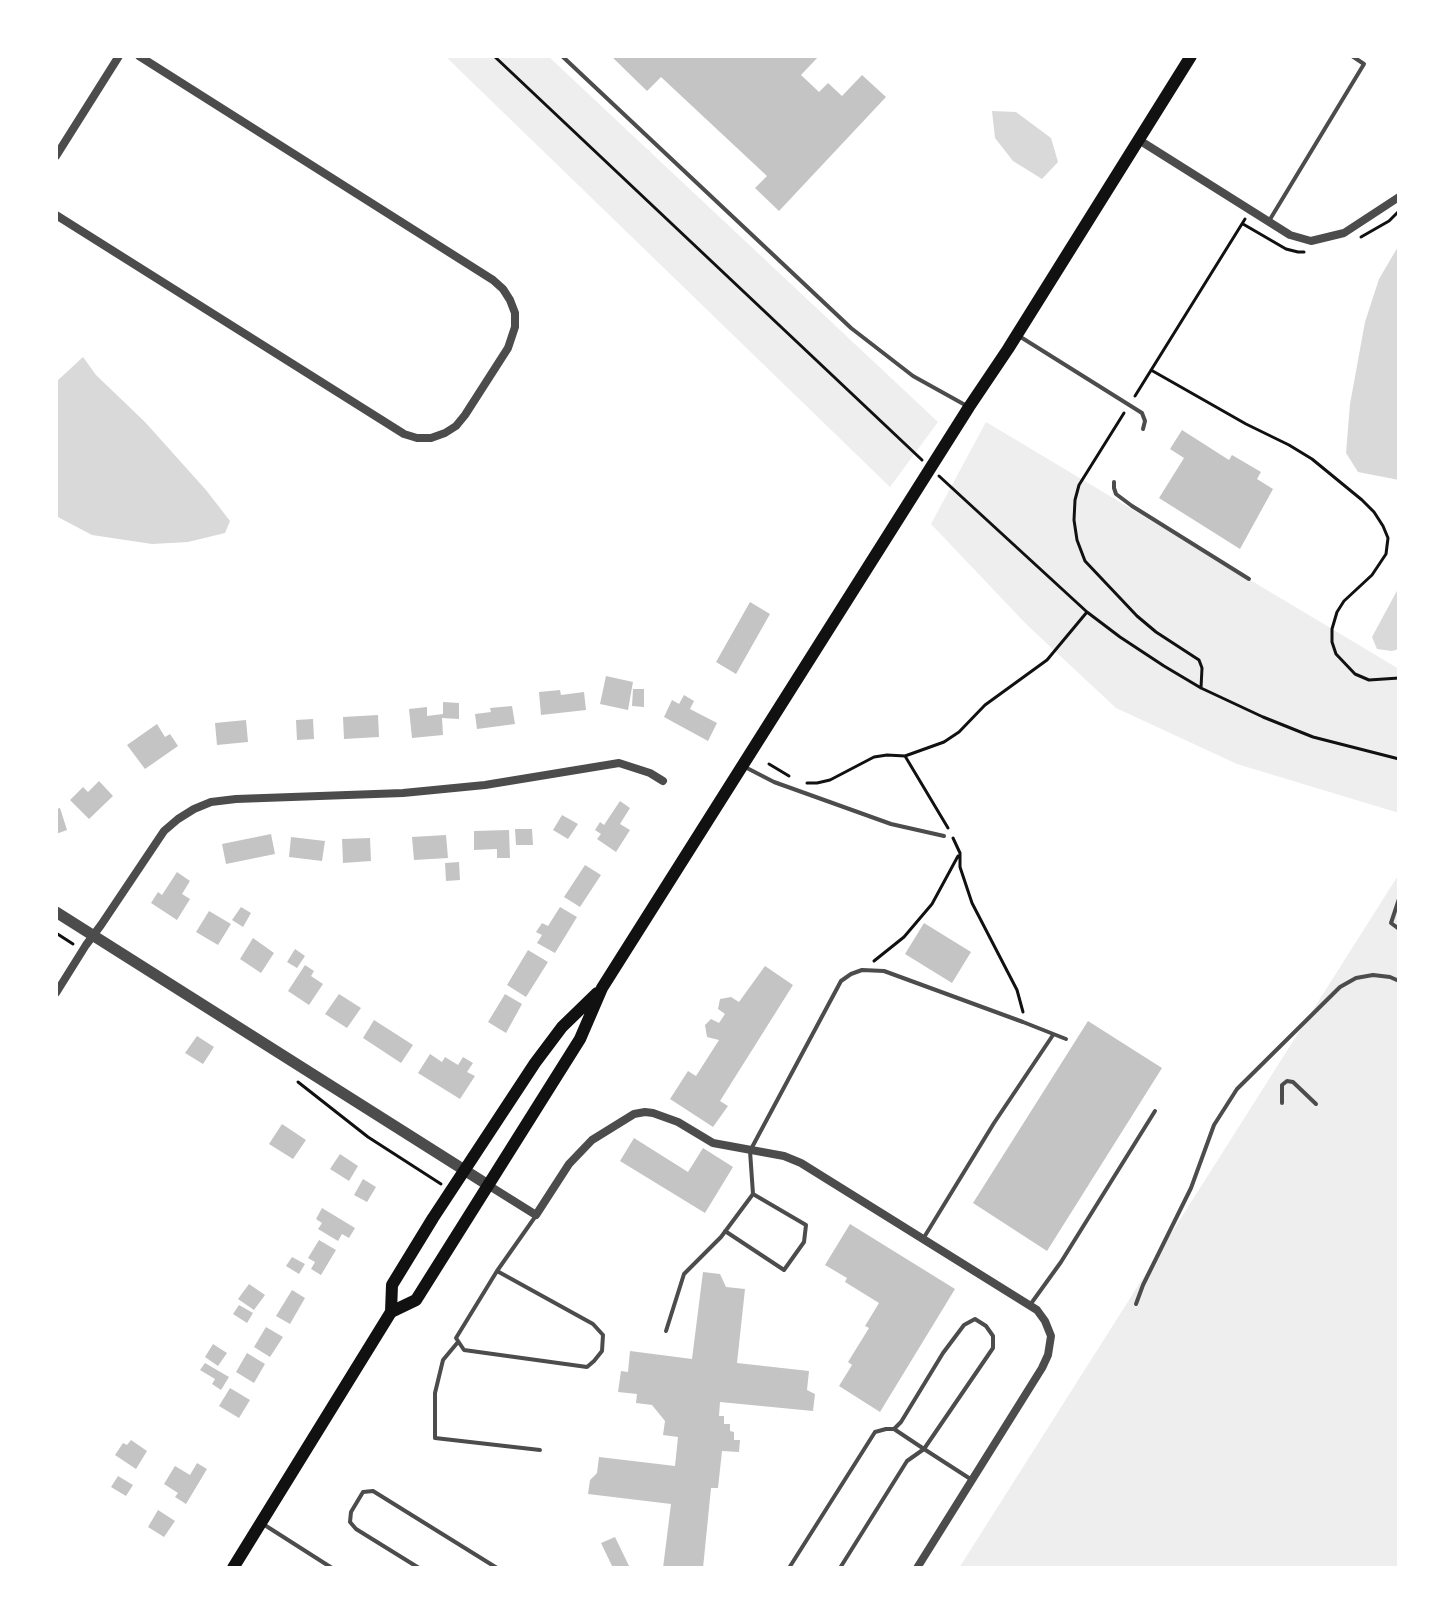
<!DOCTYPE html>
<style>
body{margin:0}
#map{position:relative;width:1455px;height:1624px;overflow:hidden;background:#fff;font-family:"Playfair Display",serif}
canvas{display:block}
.frame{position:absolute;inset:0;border:58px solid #fff;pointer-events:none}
</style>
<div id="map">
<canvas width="1455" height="1624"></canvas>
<div class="frame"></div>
</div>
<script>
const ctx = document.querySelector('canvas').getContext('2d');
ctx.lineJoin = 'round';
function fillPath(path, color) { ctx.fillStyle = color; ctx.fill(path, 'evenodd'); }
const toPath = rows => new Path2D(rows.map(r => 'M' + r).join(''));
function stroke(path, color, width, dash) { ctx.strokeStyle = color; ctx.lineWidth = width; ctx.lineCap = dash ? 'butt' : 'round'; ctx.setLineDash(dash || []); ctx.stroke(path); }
fillPath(toPath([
 [445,56,548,56,938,422,890,487],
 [986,422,1399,669,1399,813,1237,764,1116,708,1027,625,931,524],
 [1399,874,1399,1568,959,1568,1200,1188]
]), '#eee');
fillPath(toPath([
 [992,111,1016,112,1051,138,1058,162,1042,179,1013,161,995,138],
 [1399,245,1399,480,1358,472,1346,453,1350,404,1365,322,1379,279],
 [83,357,96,375,145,422,206,490,230,521,225,533,188,542,152,544,92,535,56,516,56,382],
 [1399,587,1399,649,1392,651,1377,649,1372,637]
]), '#d9d9d9');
fillPath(toPath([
 [611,56,819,56,801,75,819,92,828,83,842,96,862,75,886,97,779,211,755,188,767,176,661,77,647,91],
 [1182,430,1229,460,1232,455,1261,472,1257,479,1273,489,1240,549,1159,498,1184,458,1170,449],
 [750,602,770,614,736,674,716,662],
 [606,676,633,682,628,710,600,704],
 [633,689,644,689,644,707,632,706],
 [560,690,561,695,584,692,586,710,541,715,539,692],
 [684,695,694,701,690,709,717,723,708,741,664,717,672,700,679,704],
 [443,702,459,703,459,719,442,718,443,735,412,738,409,709,427,707,427,716,443,714],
 [512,706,515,724,477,729,475,714,491,712,490,708],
 [378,715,379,737,344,739,343,717],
 [313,719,314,739,297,740,296,720],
 [246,720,248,742,217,745,215,723],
 [157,724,165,737,170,734,178,746,145,769,127,745],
 [99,781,113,796,89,819,70,800,83,787,88,792],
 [620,801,630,808,620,824,630,830,616,852,597,839,601,834,595,830,600,822,604,825],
 [60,808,67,830,56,834,56,809],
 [562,815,578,824,568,839,553,830],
 [515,829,532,829,533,845,516,845],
 [509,830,510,858,497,858,497,849,474,850,474,831],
 [271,834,275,854,226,864,222,844],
 [446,835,448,858,414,860,412,837],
 [291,837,325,841,322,861,289,857],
 [370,838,371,861,343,863,342,839],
 [459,862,460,880,446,881,445,863],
 [585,865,601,875,580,907,564,897],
 [177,872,190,881,182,894,190,899,177,920,151,903,158,892,162,895],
 [241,907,251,913,243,927,232,920],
 [560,907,577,917,555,953,537,943,542,935,536,932,542,923,548,926],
 [209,911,231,924,218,945,196,932],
 [924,923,971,952,952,983,905,954],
 [253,938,274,953,261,973,240,959],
 [295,949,305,956,297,968,287,962],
 [528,950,548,962,526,997,507,985],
 [305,965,314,971,311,976,323,984,309,1005,288,991],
 [765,966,793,985,720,1101,728,1106,713,1127,670,1099,688,1071,696,1076,719,1040,707,1037,705,1025,711,1019,719,1023,725,1014,718,1009,720,999,731,997,739,1002],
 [339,994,361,1008,347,1028,325,1014],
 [505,994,522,1004,506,1033,488,1022],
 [374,1020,413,1045,401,1063,363,1038],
 [1088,1021,1162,1068,1047,1251,973,1203],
 [197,1036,214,1047,203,1064,185,1053],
 [430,1054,442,1062,445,1057,458,1065,463,1057,473,1063,467,1072,475,1076,460,1099,418,1073],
 [282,1124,306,1140,293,1159,269,1144],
 [634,1138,688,1172,703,1148,733,1167,705,1213,620,1161],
 [340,1154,358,1166,349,1181,330,1169],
 [363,1179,376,1187,367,1202,354,1195],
 [322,1208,355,1228,349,1238,342,1234,338,1241,318,1229,322,1223,316,1219],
 [850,1224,955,1289,880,1412,839,1386,852,1365,848,1362,869,1328,865,1326,879,1303,845,1282,847,1278,825,1265],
 [319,1240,336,1250,321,1275,311,1269,315,1262,308,1258],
 [292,1257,305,1264,299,1274,286,1266],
 [703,1272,720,1274,726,1287,745,1289,737,1363,809,1371,807,1390,815,1394,813,1411,720,1402,719,1416,724,1416,724,1424,730,1424,730,1431,734,1432,734,1440,740,1440,739,1452,722,1451,718,1488,711,1488,703,1568,663,1568,671,1504,588,1494,590,1480,597,1473,599,1457,675,1466,678,1437,663,1435,665,1421,652,1405,636,1403,637,1394,618,1392,621,1371,628,1372,630,1351,692,1359],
 [249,1284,265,1295,254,1310,238,1299],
 [292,1290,305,1298,290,1324,276,1316],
 [239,1305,253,1313,247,1323,233,1314],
 [266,1327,283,1337,270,1357,254,1347],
 [213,1344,227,1353,218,1366,205,1357],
 [247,1353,265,1364,254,1383,236,1372],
 [205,1363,229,1377,221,1390,212,1384,215,1379,200,1370],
 [230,1388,250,1400,239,1418,219,1406],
 [131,1440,147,1451,136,1469,115,1455,123,1443,127,1445],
 [197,1463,207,1469,186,1504,175,1497,178,1493,164,1484,175,1466,190,1475],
 [118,1476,133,1485,126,1496,111,1487],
 [158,1510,175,1521,164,1537,148,1527],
 [615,1537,630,1568,613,1568,601,1543]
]), '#c4c4c4');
stroke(toPath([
 [494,56,922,460],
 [1243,224,1286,249,1298,252,1304,252],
 [1361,237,1389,221,1398,212],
 [1151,370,1246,424,1289,445,1312,459,1362,500,1374,512,1383,526,1388,538,1386,554,1372,575,1344,601,1337,612,1332,629,1332,642,1336,654,1355,674,1369,680,1399,678],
 [1135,396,1245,219],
 [1124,413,1079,485,1075,500,1074,520,1077,540,1085,561,1137,616,1156,632,1199,660,1202,668,1201,688],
 [939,476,1087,612,1120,637,1164,666,1201,688,1263,717,1313,737,1399,759],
 [905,756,948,828],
 [769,764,789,776],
 [807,783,817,783,830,780,874,757,887,755,905,756,944,742,959,732,985,705,1047,660,1087,612],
 [953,838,960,853,960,867,972,903,1017,990,1023,1012],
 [56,933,73,944],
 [874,961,904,937,932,904,958,856],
 [298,1082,368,1137,441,1184]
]), '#111', 3);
stroke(toPath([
 [562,56,851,328,913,376,967,406],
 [1269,221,1364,64,1352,56],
 [1019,336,1142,413,1145,421,1143,429],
 [1114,482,1114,488,1116,494,1132,506,1249,579],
 [743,766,774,782,891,824,944,836],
 [1399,899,1391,923,1399,929],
 [1282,1103,1282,1085,1287,1081,1293,1082,1316,1104],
 [725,1231,784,1270,804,1242,806,1225,753,1194],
 [923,1239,994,1123,1053,1035],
 [497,1271,593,1324,603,1335,602,1351,594,1361,587,1367,464,1350,456,1338,497,1271,535,1217],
 [1136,1304,1143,1285,1191,1188,1214,1125,1237,1089,1340,987,1356,978,1373,975,1390,977,1399,981],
 [1030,1305,1061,1262,1155,1111],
 [666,1331,684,1274,721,1237,753,1194,750,1151,841,981,851,974,862,970,884,971,1023,1022,1066,1039],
 [458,1342,443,1360,435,1393,435,1438,540,1450],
 [263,1524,332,1568],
 [419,1568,356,1529,350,1522,351,1512,363,1492,373,1491,497,1568],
 [789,1568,875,1432,886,1429,894,1429,901,1422,943,1353,964,1325,975,1319,986,1326,993,1336,993,1348,924,1449,894,1429],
 [840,1568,907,1461,924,1449,972,1480]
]), '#4c4c4c', 4);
stroke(toPath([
 [1139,140,1290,235,1311,241,1344,233,1399,197],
 [56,156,119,56],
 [56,215,404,434,417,438,431,438,445,433,456,426,465,415,508,348,515,327,515,313,510,300,503,289,493,280,139,56],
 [56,993,86,945,101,925,164,831,178,819,194,809,211,802,236,799,403,793,485,785,619,763,650,773,663,781],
 [488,1185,536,1215,569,1164,592,1140,634,1114,645,1112,653,1113,678,1122,713,1143,784,1156,801,1163,1037,1310,1045,1321,1051,1336,1048,1355,1042,1368,917,1568]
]), '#4c4c4c', 8);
stroke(toPath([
 [56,912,488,1185]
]), '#4c4c4c', 11);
stroke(toPath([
 [391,1312,416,1300,580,1039,602,988,969,407,1008,349,1191,56],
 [233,1568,391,1312,392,1285,433,1218,535,1063,562,1027,597,993]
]), '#111', 12);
</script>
